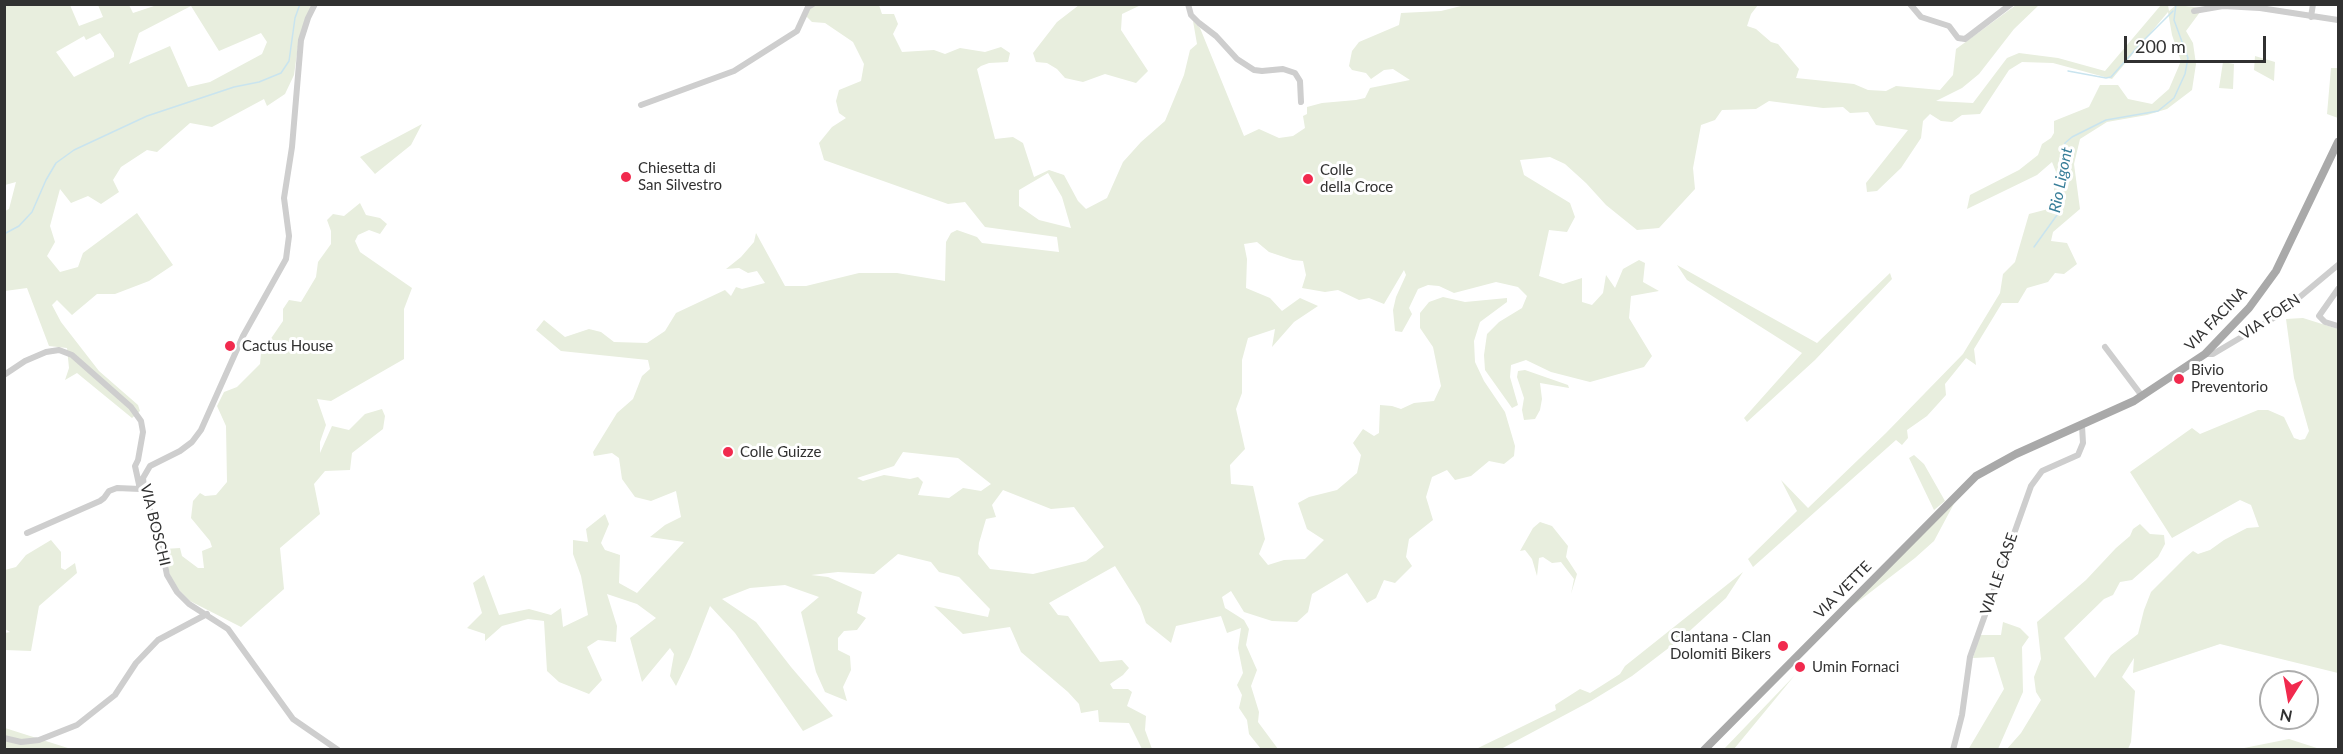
<!DOCTYPE html>
<style>
body{margin:0}
#map{position:relative;width:2343px;height:754px;overflow:hidden;background:#fff;font-family:Lato,sans-serif}
canvas{display:block}
.frame{position:absolute;inset:0;border:6px solid #313131;pointer-events:none}
.north{position:absolute;left:2259px;top:670px;width:60px;height:60px;box-sizing:border-box;background:#fff;border:2px solid #adadad;border-radius:50%;rotate:191deg;font-size:16px;font-weight:700;line-height:24px;text-align:center;color:#313131}
.north::after{content:'';display:block;margin:auto;width:21px;height:27px;background:#f12a4e;clip-path:polygon(50% 0,100% 100%,50% 72%,0 100%)}
.scale{position:absolute;left:2124px;top:36px;width:142px;height:27px;box-sizing:border-box;border:3px solid #313131;border-top:0;padding-left:8px;font-size:18px;line-height:21px;white-space:nowrap;color:#313131;-webkit-text-stroke:4px #fff;paint-order:stroke}
</style>
<div id="map">
<canvas width="2343" height="754"></canvas>
<div class="frame"></div>
<div class="north">N</div>
<div class="scale">200 m</div>
</div>
<script>
const ctx = document.querySelector('canvas').getContext('2d');
ctx.lineJoin = 'round';
function fillPath(path, color) { ctx.fillStyle = color; ctx.fill(path, 'evenodd'); }
const toPath = rows => new Path2D(rows.map(r => 'M' + r).join(''));
function stroke(path, color, width, dash) { ctx.strokeStyle = color; ctx.lineWidth = width; ctx.lineCap = dash ? 'butt' : 'round'; ctx.setLineDash(dash || []); ctx.stroke(path); }
function label(font, color, halo, rows, align = 'center') {
  ctx.font = font + ' Lato,sans-serif'; ctx.lineWidth = 6; ctx.setLineDash([]); ctx.textBaseline = 'middle'; ctx.strokeStyle = halo; ctx.fillStyle = color; for (const [text, x, y, turn = 0] of rows) {
    ctx.save(); ctx.translate(x, y); ctx.rotate((+turn || 0) * Math.PI / 180); ctx.textAlign = isNaN(turn) ? turn : align; if (halo) ctx.strokeText(text, 0, 0); ctx.fillText(text, 0, 0); ctx.restore();
  }
}
fillPath(toPath([
 [160,4,315,5,299,39,294,75,285,94,267,106,264,99,212,127,190,123,157,152,147,150,121,167,113,180,119,192,101,204,88,196,71,203,60,189,50,226,55,242,47,256,60,272,78,267,83,253,137,213,173,265,149,281,115,294,97,294,72,315,57,300,52,305,61,322,99,371,138,405,140,411,132,418,77,373,65,380,69,368,67,348,49,346,27,288,5,291,5,211,9,209,16,182,5,185,4,5,70,5,79,26,103,17,98,5,129,5,133,13],
 [191,6,219,51,261,33,267,42,262,54,210,82,188,87,170,46,129,64,139,33],
 [100,33,114,53,114,57,74,77,56,52,84,36,86,40],
 [1469,4,1758,5,1751,14,1747,26,1756,29,1771,42,1778,44,1799,69,1796,78,1854,84,1868,90,1886,91,1896,86,1940,90,1953,75,1956,49,2016,5,2039,5,2014,29,1979,74,1962,88,1936,101,1973,103,2007,58,2019,53,2058,58,2105,71,2161,5,2168,5,2169,11,2176,5,2203,8,2186,31,2193,43,2196,64,2192,90,2167,109,2147,115,2107,122,2080,139,2074,164,2080,209,2053,232,2051,241,2067,243,2077,264,2064,274,2055,273,2048,282,2027,288,2018,303,2002,303,1974,349,1976,365,1966,358,1945,384,1946,395,1927,416,1907,430,1908,438,1902,445,1896,440,1753,567,1748,559,1797,511,1781,480,1808,508,1886,433,1963,354,2000,293,2003,274,2015,262,2029,214,2052,208,2056,172,2052,162,2037,175,1967,209,1970,195,2019,170,2038,155,2042,144,2051,138,2054,133,2054,121,2089,107,2100,85,2118,85,2128,99,2152,104,2169,89,2181,61,2172,35,2168,12,2112,79,2053,63,2022,62,2009,70,1980,114,1962,115,1952,122,1941,121,1930,114,1923,121,1921,138,1901,168,1877,191,1867,192,1866,183,1908,130,1876,125,1868,112,1850,113,1843,107,1823,108,1769,101,1756,109,1722,110,1715,120,1701,125,1693,168,1695,189,1659,228,1637,230,1606,205,1586,183,1565,164,1550,157,1520,160,1524,175,1570,203,1575,217,1567,232,1549,230,1539,276,1563,284,1582,278,1582,302,1592,305,1603,293,1606,275,1615,288,1623,269,1639,260,1645,263,1643,282,1659,291,1631,296,1629,318,1652,356,1644,367,1590,382,1551,372,1526,360,1511,365,1510,377,1518,405,1512,408,1485,370,1484,355,1487,334,1499,322,1522,308,1527,296,1518,287,1496,282,1454,293,1439,286,1428,285,1418,289,1409,308,1412,314,1402,332,1395,331,1393,310,1396,297,1406,275,1404,270,1384,304,1369,298,1359,300,1338,290,1325,292,1302,288,1306,275,1303,261,1293,260,1269,252,1257,242,1244,244,1247,259,1246,288,1270,298,1282,311,1300,298,1318,306,1294,322,1272,347,1275,329,1248,338,1242,360,1242,393,1236,409,1245,449,1230,465,1231,484,1253,486,1265,539,1259,554,1268,565,1284,560,1305,559,1324,540,1307,529,1298,503,1309,497,1337,490,1357,473,1361,455,1353,443,1363,429,1374,436,1379,433,1380,405,1392,406,1401,409,1414,403,1434,401,1441,386,1433,347,1420,328,1420,313,1429,302,1443,297,1465,302,1507,298,1507,302,1480,322,1474,341,1475,362,1484,381,1505,412,1515,446,1514,456,1504,464,1489,461,1471,476,1455,480,1447,470,1432,477,1426,497,1433,520,1409,539,1406,557,1412,566,1395,583,1384,580,1376,598,1367,603,1347,573,1312,594,1308,612,1297,622,1272,621,1244,612,1231,591,1222,597,1225,608,1244,620,1249,629,1246,645,1257,670,1251,686,1259,712,1258,722,1278,749,1261,749,1249,734,1247,720,1239,708,1242,695,1237,685,1243,673,1238,648,1241,628,1227,633,1221,616,1176,626,1171,643,1146,623,1140,606,1115,566,1049,603,1058,615,1068,616,1100,662,1122,660,1129,668,1123,675,1110,684,1113,689,1128,689,1132,692,1127,706,1146,716,1145,730,1152,749,1142,749,1129,723,1099,722,1098,710,1081,713,1079,704,1068,692,1021,652,1010,627,963,634,934,606,988,617,990,609,959,577,939,572,931,562,898,554,874,574,838,572,811,575,828,577,862,592,857,613,866,618,857,630,844,631,838,638,838,650,850,656,851,670,843,687,847,701,825,692,816,672,801,612,819,597,785,585,750,588,722,599,756,622,791,667,833,716,803,731,735,633,710,606,690,657,676,686,670,676,674,654,670,648,642,682,630,638,656,618,637,604,607,594,617,626,616,642,598,640,587,647,602,680,589,694,559,682,547,671,544,621,528,619,502,626,485,641,485,634,467,628,482,613,473,583,484,575,499,615,529,609,551,615,561,608,563,627,588,615,581,576,573,554,573,540,588,542,586,529,605,514,609,524,601,543,605,550,620,555,619,583,637,593,684,542,650,537,665,525,681,517,676,491,651,501,635,497,622,479,619,458,612,453,594,456,593,452,617,413,633,399,642,376,650,369,648,360,561,351,536,330,544,320,565,337,589,329,601,332,614,342,647,343,665,331,676,313,725,290,731,296,736,287,742,289,765,283,757,271,748,273,739,268,726,269,741,257,754,242,756,233,785,286,806,286,859,273,897,273,945,281,946,242,951,233,957,230,977,237,982,243,1059,252,1057,237,985,227,965,202,948,204,824,160,819,143,832,127,846,118,839,113,836,101,839,90,861,81,864,64,853,42,825,23,812,22,806,16,810,8,817,5,879,5,882,14,894,14,898,24,893,34,902,52,934,50,945,54,960,48,985,52,1001,47,1010,53,1008,62,989,63,981,66,977,69,995,139,1013,137,1023,143,1034,177,1049,170,1064,175,1078,201,1086,209,1107,198,1123,162,1141,142,1165,121,1184,75,1190,50,1197,44,1193,21,1200,28,1244,136,1259,129,1279,138,1293,136,1305,128,1303,116,1307,114,1307,107,1322,103,1356,100,1365,98,1370,88,1410,80,1393,69,1384,70,1371,79,1366,73,1352,70,1349,66,1352,51,1359,42,1399,25,1401,13,1441,11],
 [1048,173,1062,197,1071,228,1039,220,1019,206,1019,190],
 [903,452,958,458,991,484,981,491,963,488,949,498,918,495,923,482,918,477,910,479,884,475,863,481,857,478,894,466],
 [1003,490,1051,509,1074,507,1104,547,1086,561,1033,574,990,569,978,554,979,543,986,519,996,517,992,505],
 [1079,5,1141,5,1122,14,1121,30,1148,71,1136,83,1105,74,1083,82,1065,78,1057,69,1047,63,1036,62,1033,53,1057,22],
 [2255,56,2275,62,2274,81,2254,70],
 [2223,62,2234,64,2233,89,2219,88],
 [2331,68,2338,68,2338,118,2327,114],
 [422,124,411,145,375,174,360,157],
 [360,203,366,215,380,218,387,224,380,234,369,230,358,235,355,241,360,252,412,288,404,309,404,359,331,401,317,399,326,425,320,442,320,453,332,426,349,430,365,414,382,409,385,416,383,429,352,453,350,470,325,471,314,484,320,514,280,548,284,589,241,627,190,601,179,590,170,575,164,549,180,548,182,556,198,568,204,568,202,551,212,547,210,541,191,518,193,501,200,493,205,496,216,495,227,482,226,426,217,406,224,392,237,387,260,364,261,353,283,321,283,309,289,300,301,302,316,277,318,262,331,244,331,231,327,220,333,214,344,216],
 [1677,265,1817,343,1890,273,1892,279,1815,360,1747,422,1744,418,1802,353,1687,280],
 [2303,318,2338,329,2338,673,2220,644,2133,673,2134,658,2122,677,2135,691,2131,742,2128,749,2006,750,2021,733,2041,700,2036,692,2034,677,2041,659,2037,622,2086,580,2116,548,2130,536,2133,529,2140,524,2150,534,2164,535,2165,544,2158,557,2132,580,2120,582,2113,595,2104,599,2064,638,2095,678,2111,655,2138,634,2144,610,2151,592,2186,557,2193,551,2198,554,2210,550,2224,540,2247,528,2259,527,2251,505,2240,500,2172,538,2130,472,2192,428,2200,434,2258,410,2268,410,2284,417,2294,438,2300,440,2305,439,2309,431,2294,378,2286,319],
 [1525,370,1568,385,1569,388,1540,383,1542,399,1540,410,1535,419,1524,420,1522,410,1524,398,1517,377,1518,371],
 [1914,455,1924,464,1945,501,1934,510,1909,458],
 [1957,498,1934,541,1915,558,1846,611],
 [1540,522,1552,526,1568,546,1566,557,1577,574,1571,594,1574,579,1561,562,1552,563,1543,557,1539,558,1537,576,1532,559,1525,550,1520,551,1533,528],
 [51,540,61,552,61,568,65,570,75,563,77,573,39,606,31,651,5,650,5,633,10,632,5,629,5,570,16,567,26,555],
 [1743,572,1726,598,1683,637,1632,676,1591,701,1501,749,1476,749,1556,710,1555,705,1580,689,1590,693,1620,674,1625,666],
 [2003,622,2020,628,2029,637,2022,647,2023,692,1998,749,1968,750,2004,689,1994,657,1973,658,1980,635,2001,635],
 [1795,675,1734,749,1724,749],
 [5,728,71,749,5,749],
 [2289,739,2320,749,2239,749]
]), '#e8eede');
stroke(toPath([
 [2068,71,2106,78,2111,77,2143,41,2173,11],
 [4,234,19,226,32,212,46,180,56,163,74,150,147,116,234,87,259,82,281,73,289,61,295,18,300,4],
 [2034,247,2057,215,2065,143,2072,137,2106,120,2158,111,2174,98,2185,74,2188,58,2174,20,2176,4]
]), '#c9e4ef', 1.5);
stroke(toPath([
 [315,4,308,18,301,40,292,147,284,198,289,236,286,259,243,336,201,430,192,442,180,451,150,466,143,478,145,496,158,531,167,575,177,592,189,604,228,629,293,719,338,750],
 [1188,4,1191,15,1199,23,1216,36,1237,59,1254,70,1262,71,1283,69,1295,73,1300,81,1301,102],
 [1910,4,1921,17,1949,26,1958,38,1965,39,2011,4],
 [2194,11,2223,6,2260,8,2338,20],
 [2311,17,2313,4],
 [641,105,734,71,797,31,808,7,813,4],
 [2338,289,2319,316,2325,322,2338,326],
 [2105,347,2142,396],
 [2205,354,2213,354,2277,316,2338,265],
 [4,375,25,361,46,352,59,350,72,355,131,407,141,421,143,432,138,460,135,466,140,489,143,490],
 [27,533,100,501,104,498,109,491,117,488,140,489],
 [4,738,21,742,39,740,77,725,115,695,136,663,158,640,207,614],
 [1953,750,1962,715,1970,657,2031,486,2042,471,2078,455,2083,443,2082,426]
]), '#cecece', 6);
stroke(toPath([
 [1704,750,1976,476,2016,454,2134,401,2205,354,2249,308,2276,271,2338,142]
]), '#a9a9a9', 8);
for (const [x, y, r, color] of [
 [626,177,6,"#f12a4e"],
 [1308,179,6,"#f12a4e"],
 [230,346,6,"#f12a4e"],
 [2179,379,6,"#f12a4e"],
 [728,452,6,"#f12a4e"],
 [1783,646,6,"#f12a4e"],
 [1800,667,6,"#f12a4e"]
]) { const dot = new Path2D(); dot.arc(x, y, r, 0, 2 * Math.PI); ctx.fillStyle = color; ctx.fill(dot); stroke(dot, '#fff', 2); }
label('15px', '#313131', '#fff', [
 ["Chiesetta di",638,168],
 ["San Silvestro",638,185],
 ["Colle",1320,170],
 ["della Croce",1320,187],
 ["Cactus House",242,346],
 ["Bivio",2191,370],
 ["Preventorio",2191,387],
 ["Colle Guizze",740,452],
 ["Clantana - Clan",1771,637,"right"],
 ["Dolomiti Bikers",1771,654,"right"],
 ["Umin Fornaci",1812,667]
], 'left');
label('15px', '#313131', '#fff', [
 ["VIA FOEN",2270,317,-34],
 ["VIA FACINA",2216,319,-46],
 ["VIA BOSCHI",155,525,76],
 ["VIA LE CASE",1999,574,-71],
 ["VIA VETTE",1843,590,-45]
]);
label('italic 16px', '#387e99', '#fff', [
 ["Rio Ligont",2061,180,-79]
]);
</script>
